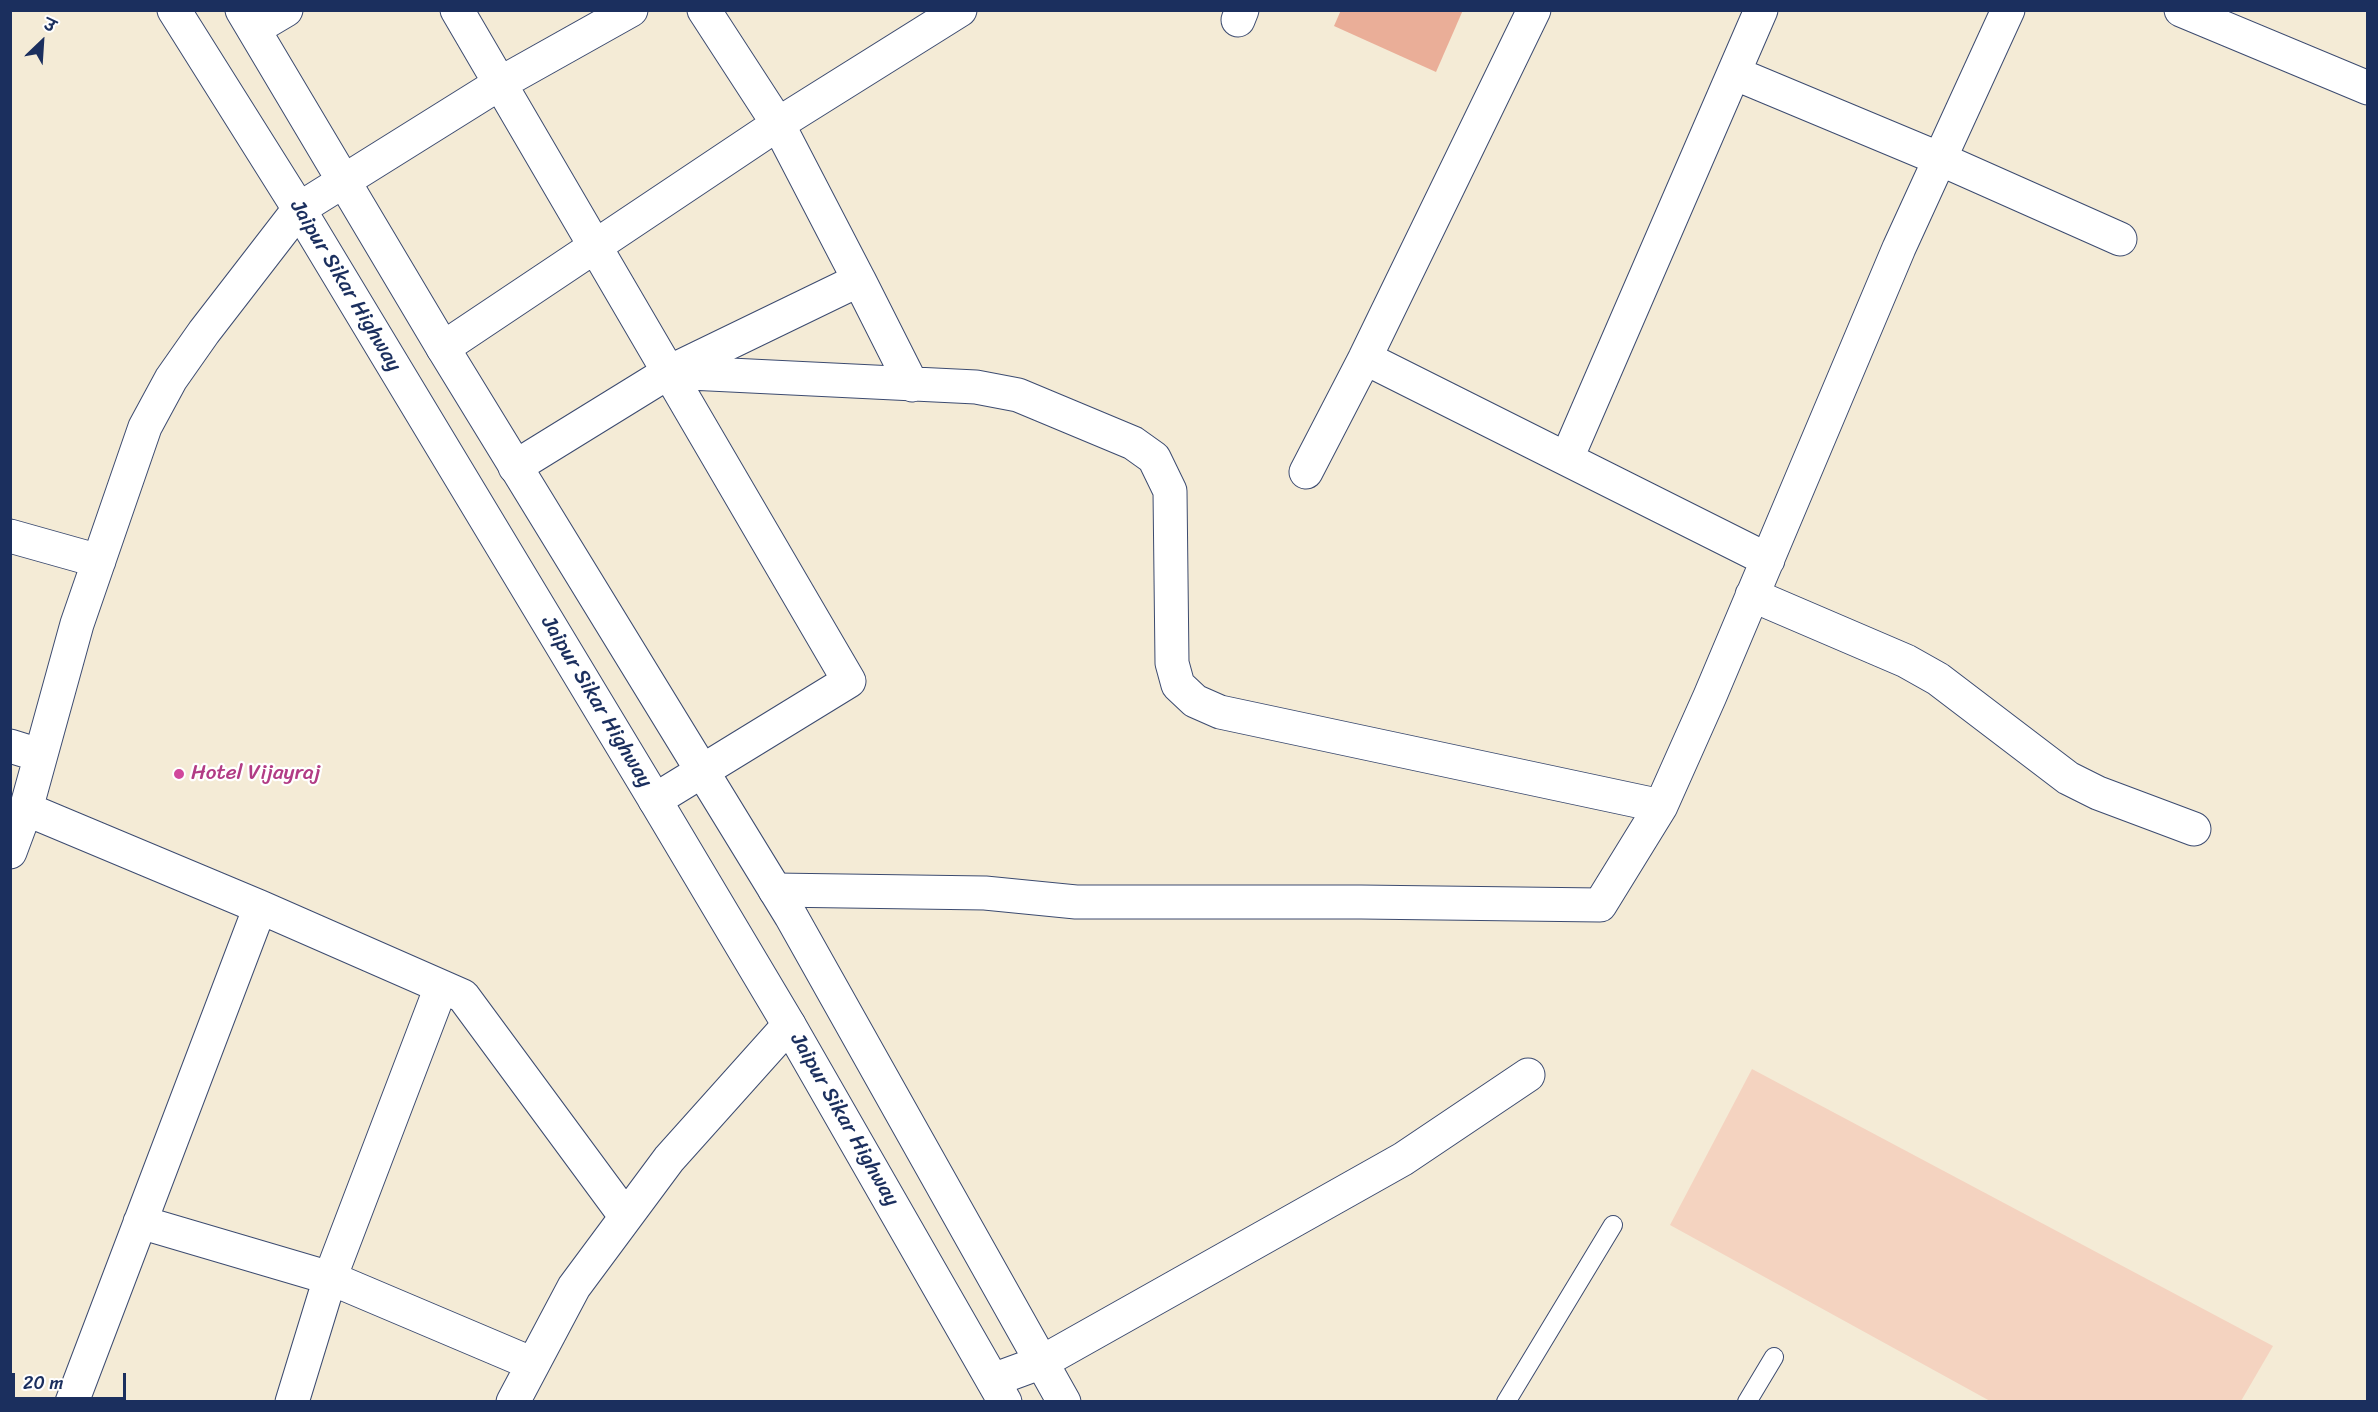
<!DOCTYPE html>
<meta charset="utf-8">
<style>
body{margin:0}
#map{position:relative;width:2378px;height:1412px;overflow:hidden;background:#f4ebd6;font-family:Sriracha,"Playpen Sans Deva",sans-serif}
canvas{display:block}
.frame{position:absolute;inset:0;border:12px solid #1b2f5e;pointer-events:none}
.north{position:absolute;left:12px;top:12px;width:60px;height:60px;-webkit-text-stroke:4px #fff;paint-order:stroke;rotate:25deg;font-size:16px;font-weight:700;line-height:24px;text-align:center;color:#1b2f5e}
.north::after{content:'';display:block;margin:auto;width:21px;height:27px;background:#1b2f5e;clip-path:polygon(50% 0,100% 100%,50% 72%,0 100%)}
.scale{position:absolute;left:12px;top:1373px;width:114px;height:27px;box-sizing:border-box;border:3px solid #1b2f5e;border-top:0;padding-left:8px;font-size:18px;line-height:21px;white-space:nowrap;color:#1b2f5e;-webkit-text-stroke:4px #fff;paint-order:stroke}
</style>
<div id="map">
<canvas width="2378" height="1412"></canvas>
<div class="frame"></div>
<div class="north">उ</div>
<div class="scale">20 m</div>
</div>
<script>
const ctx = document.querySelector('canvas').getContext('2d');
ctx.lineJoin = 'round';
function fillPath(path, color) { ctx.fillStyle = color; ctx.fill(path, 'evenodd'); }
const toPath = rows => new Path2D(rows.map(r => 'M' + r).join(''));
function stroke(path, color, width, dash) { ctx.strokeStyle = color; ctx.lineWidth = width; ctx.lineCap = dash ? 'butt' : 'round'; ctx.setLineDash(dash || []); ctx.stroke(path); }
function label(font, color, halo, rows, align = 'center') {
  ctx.font = font + ' Sriracha,sans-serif'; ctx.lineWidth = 4.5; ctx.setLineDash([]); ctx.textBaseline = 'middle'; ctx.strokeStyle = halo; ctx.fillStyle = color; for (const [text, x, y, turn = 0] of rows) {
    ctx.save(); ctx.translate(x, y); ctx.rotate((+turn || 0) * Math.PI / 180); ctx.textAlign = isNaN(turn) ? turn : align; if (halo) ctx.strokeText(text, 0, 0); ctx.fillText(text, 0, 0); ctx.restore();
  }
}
fillPath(toPath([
 [1752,1069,2273,1346,2241,1401,1990,1401,1670,1225]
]), '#f4d3c0');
fillPath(toPath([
 [1341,10,1463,10,1436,72,1334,26]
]), '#eaae98');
const service = toPath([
 [1506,1402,1613,1225],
 [1747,1402,1774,1357]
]);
const minor = toPath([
 [457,10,849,681,655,800],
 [704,10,778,124,859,280],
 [2181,10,2368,88],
 [1238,20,1242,10],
 [254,29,286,10],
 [1734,73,1940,159,2120,239],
 [443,348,778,124,960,10],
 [1365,358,1768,560],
 [669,372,976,387,1018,395,1133,443,1154,458,1170,491,1172,663,1178,685,1195,701,1220,712,1661,806],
 [1567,458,1761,10],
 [515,467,669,372,859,280,912,385],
 [1306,472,1365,358,1534,10],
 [10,536,99,561],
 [1752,595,1906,661,1938,679,2068,778,2098,793,2194,829],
 [10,746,39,755],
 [26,809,260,907,463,996,626,1217],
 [10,852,26,809,77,624,145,427,171,379,204,332,299,209,499,84,631,10],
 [775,890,985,893,1076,902,1361,902,1600,905,1661,806,1710,696,1899,248,2008,10],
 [140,1222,330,1278,533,1364],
 [993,1380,1042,1362,1403,1159,1528,1075],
 [72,1402,260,907],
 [292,1402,330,1278,441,987],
 [513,1402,574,1287,669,1159,789,1025]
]);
const primary = toPath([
 [174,10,299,209,655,800,789,1025,1005,1402],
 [242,10,443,348,791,916,1064,1402]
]);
stroke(service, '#3c4b70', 20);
stroke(minor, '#3c4b70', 35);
stroke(primary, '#3c4b70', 35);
stroke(service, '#fff', 18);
stroke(minor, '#fff', 33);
stroke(primary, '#fff', 33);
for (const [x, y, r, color] of [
 [179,774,6,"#d1479c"]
]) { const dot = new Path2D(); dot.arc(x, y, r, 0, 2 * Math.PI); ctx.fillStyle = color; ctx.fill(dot); stroke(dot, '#fff', 2); }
label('21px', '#1b2f5e', '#fff', [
 ["Jaipur Sikar Highway",345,286,59],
 ["Jaipur Sikar Highway",596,702,59],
 ["Jaipur Sikar Highway",844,1120,60]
]);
label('21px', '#b23c85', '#fff', [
 ["Hotel Vijayraj",191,774]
], 'left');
</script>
